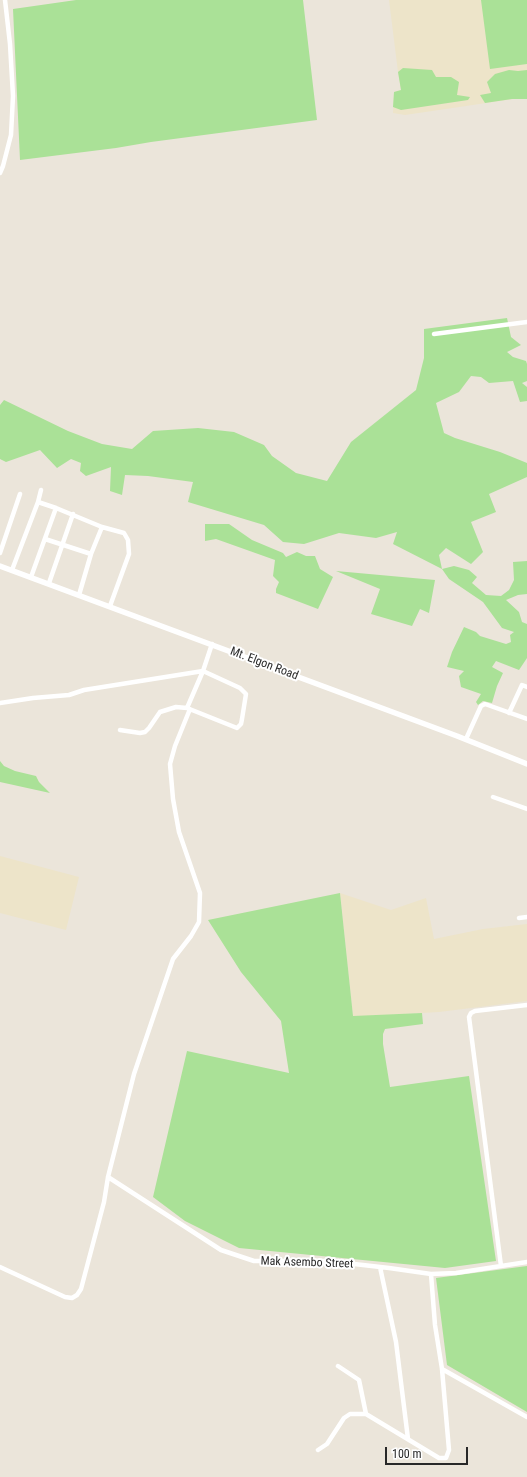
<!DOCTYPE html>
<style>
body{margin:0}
#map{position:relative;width:527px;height:1477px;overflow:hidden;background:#ebe5da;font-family:"Roboto Condensed",sans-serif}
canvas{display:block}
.scale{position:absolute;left:385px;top:1447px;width:83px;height:18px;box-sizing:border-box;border:2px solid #282828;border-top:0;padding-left:5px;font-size:12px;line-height:14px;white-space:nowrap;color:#282828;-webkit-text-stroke:3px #fff;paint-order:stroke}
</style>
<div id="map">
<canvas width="527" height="1477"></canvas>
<div class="scale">100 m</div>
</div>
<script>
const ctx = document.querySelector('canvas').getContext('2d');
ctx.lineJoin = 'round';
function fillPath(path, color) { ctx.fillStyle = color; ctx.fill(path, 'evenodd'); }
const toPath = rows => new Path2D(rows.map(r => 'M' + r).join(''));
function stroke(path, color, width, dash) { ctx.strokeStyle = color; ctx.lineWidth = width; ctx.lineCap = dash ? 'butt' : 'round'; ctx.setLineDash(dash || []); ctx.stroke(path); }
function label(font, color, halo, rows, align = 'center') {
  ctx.font = font + ' "Roboto Condensed",sans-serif'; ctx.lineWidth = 4; ctx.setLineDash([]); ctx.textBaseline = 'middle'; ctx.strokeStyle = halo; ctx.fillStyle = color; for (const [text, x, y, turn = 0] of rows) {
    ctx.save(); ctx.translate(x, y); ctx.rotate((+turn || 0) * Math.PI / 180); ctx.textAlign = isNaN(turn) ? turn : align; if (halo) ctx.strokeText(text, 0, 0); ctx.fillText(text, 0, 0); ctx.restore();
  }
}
fillPath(toPath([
 [389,0,527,0,527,97,405,115,393,113,394,92,401,90,398,72],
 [0,856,79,877,66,930,0,913],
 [340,893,391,910,426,898,434,939,483,929,527,924,527,1001,439,1012,353,1017]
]), '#ede4c9');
fillPath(toPath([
 [76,0,303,0,317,120,151,142,116,148,20,160,13,9],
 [481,0,527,0,527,64,490,69],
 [403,68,432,70,436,77,451,77,459,82,457,95,470,97,468,100,401,110,393,107,394,92,401,90,398,72],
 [509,70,518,71,527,70,527,99,512,99,485,103,480,95,491,93,487,82,495,74],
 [507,318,511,337,521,345,507,352,513,357,526,361,527,364,527,381,522,383,527,387,527,401,520,402,513,381,489,383,481,377,471,376,459,392,436,403,444,433,455,438,500,452,527,463,527,477,489,494,496,512,471,522,483,552,471,564,446,548,439,555,442,569,454,566,469,570,477,577,472,583,486,595,501,596,509,590,514,580,513,562,527,561,527,594,518,595,506,600,519,612,522,622,527,624,527,658,519,670,496,661,492,667,503,673,497,686,492,703,483,701,478,705,476,702,481,694,461,687,459,676,464,671,447,667,452,652,464,627,476,632,480,636,506,644,511,642,510,635,514,632,502,628,483,602,449,579,442,569,393,544,397,532,376,538,339,533,304,544,283,542,264,525,188,502,193,482,148,476,125,475,122,495,110,491,111,467,86,476,80,471,81,463,71,459,57,468,40,450,6,462,0,459,0,405,4,400,68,431,102,444,132,449,153,431,198,428,234,432,264,445,272,456,296,473,327,481,351,442,416,390,424,358,424,329],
 [205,524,229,524,252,540,283,553,286,557,297,552,306,556,315,556,320,569,333,577,318,609,276,593,276,589,279,582,273,576,275,560,216,539,205,541],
 [336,571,435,580,429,613,420,609,412,626,371,614,380,589],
 [0,761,4,766,15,771,36,776,39,782,50,793,0,782],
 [340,893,353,1016,422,1013,423,1024,385,1029,383,1034,383,1044,390,1087,469,1076,496,1261,445,1268,239,1248,185,1221,153,1197,187,1051,289,1073,281,1021,241,972,208,920],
 [527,1266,527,1412,447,1365,436,1278]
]), '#aae197');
stroke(toPath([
 [0,173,3,166,11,135,13,96,10,44,5,0],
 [434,334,527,322],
 [38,502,56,508],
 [45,539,91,554],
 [0,553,20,494],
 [12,570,38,502,41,490],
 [31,577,56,508,102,527,124,533,128,540,129,554,110,606],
 [49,583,73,514],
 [79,595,91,554,102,527],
 [0,703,33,698,69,695,84,690,203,671,240,688,246,694,242,719,241,724,237,728,187,708],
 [509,713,522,685,527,687],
 [120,730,140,733,145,732,149,728,160,712,176,707,187,708,203,671,212,644],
 [466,739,481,706,485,704,527,719],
 [493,797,527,809],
 [519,918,527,917],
 [108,1177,221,1250,254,1261,328,1261,389,1268,431,1274,456,1273,527,1262],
 [501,1266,469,1017,471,1013,475,1011,527,1005],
 [0,1267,65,1297,72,1298,77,1295,81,1289,104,1202,108,1177,134,1074,173,959,191,936,199,922,200,893,179,832,173,799,170,764,175,746,190,709],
 [380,1267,396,1342,408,1439],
 [338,1366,359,1380,366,1414,439,1458,446,1458,449,1450,442,1369,435,1325,431,1274],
 [442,1369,527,1417],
 [318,1450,327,1444,344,1418,350,1414,366,1414]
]), '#fff', 4.5);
stroke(toPath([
 [0,566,457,736,527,764]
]), '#fff', 5.5);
label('12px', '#282828', '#fff', [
 ["Mt. Elgon Road",264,664,21],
 ["Mak Asembo Street",307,1263,2]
]);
</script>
